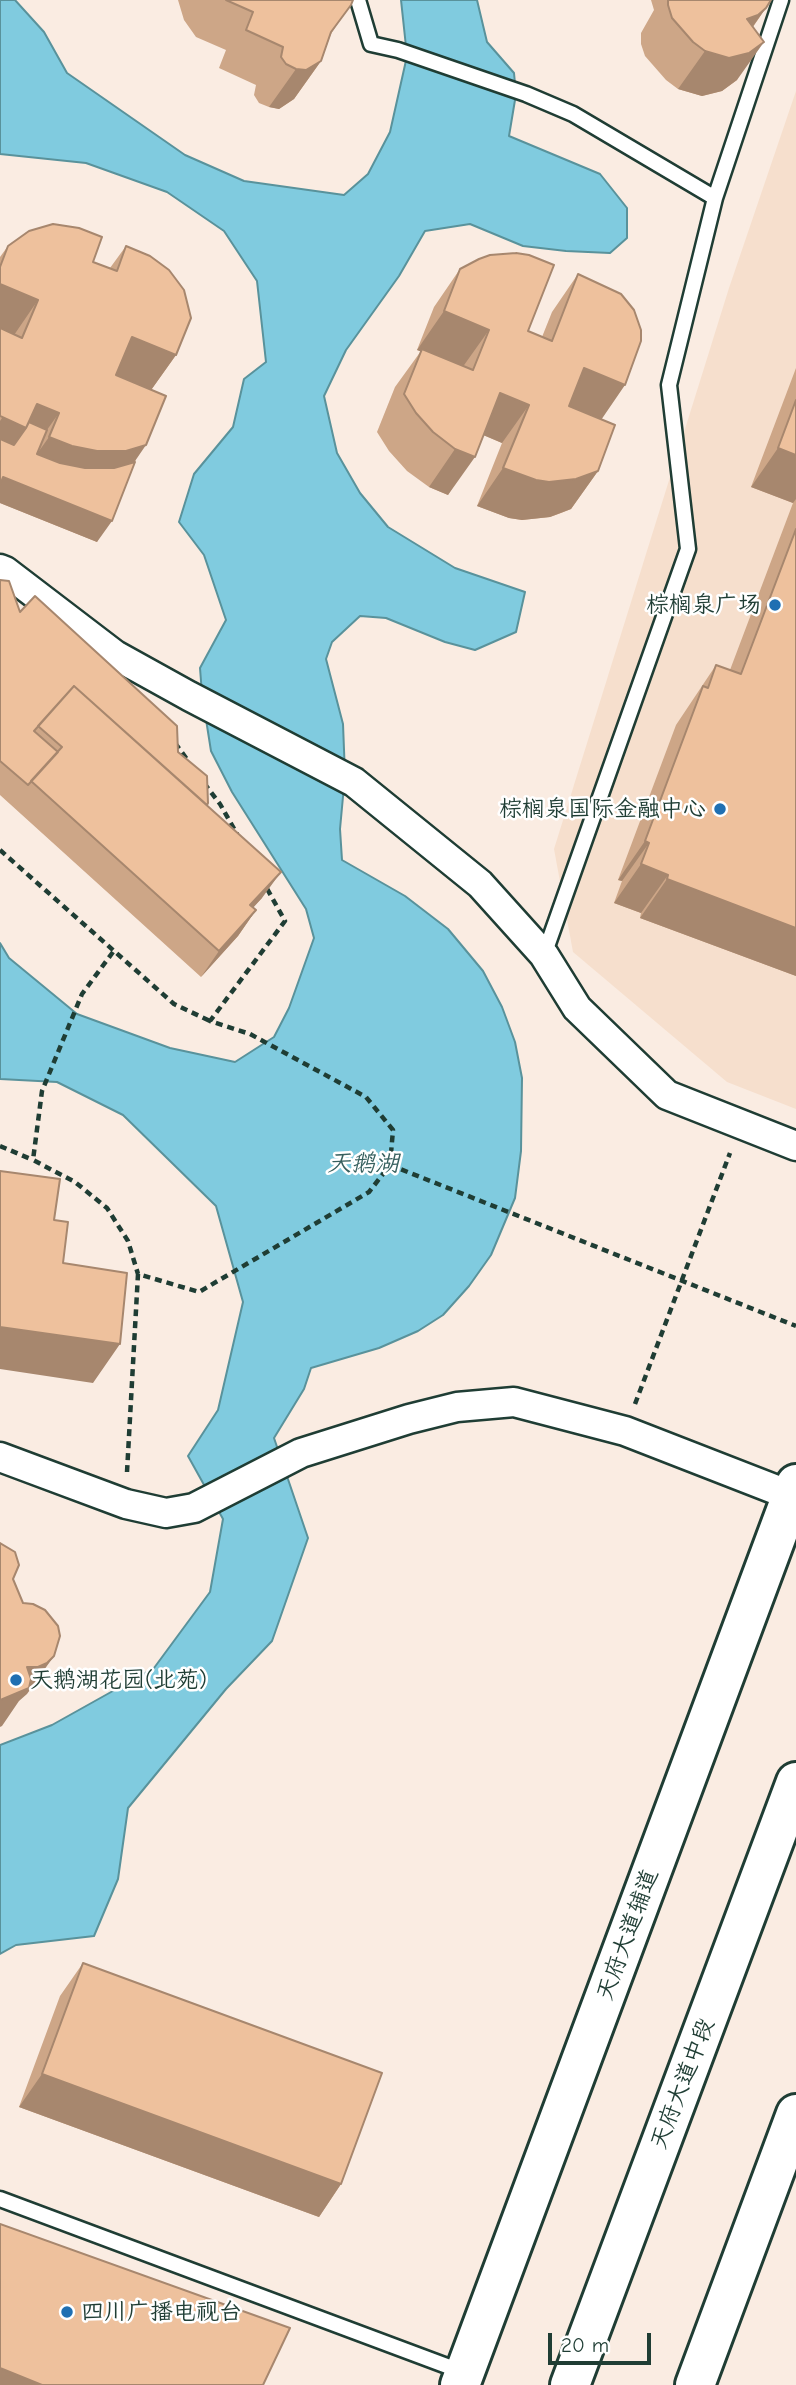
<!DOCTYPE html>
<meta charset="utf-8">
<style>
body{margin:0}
#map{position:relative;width:796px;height:2385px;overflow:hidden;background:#faece2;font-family:"Comic Neue",sans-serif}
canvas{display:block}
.scale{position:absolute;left:548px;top:2333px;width:103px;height:32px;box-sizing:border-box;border:4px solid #1f3d34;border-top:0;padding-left:9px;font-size:21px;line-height:24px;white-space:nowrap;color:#1f3d34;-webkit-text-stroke:5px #fff;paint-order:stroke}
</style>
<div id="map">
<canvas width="796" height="2385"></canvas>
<div class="scale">20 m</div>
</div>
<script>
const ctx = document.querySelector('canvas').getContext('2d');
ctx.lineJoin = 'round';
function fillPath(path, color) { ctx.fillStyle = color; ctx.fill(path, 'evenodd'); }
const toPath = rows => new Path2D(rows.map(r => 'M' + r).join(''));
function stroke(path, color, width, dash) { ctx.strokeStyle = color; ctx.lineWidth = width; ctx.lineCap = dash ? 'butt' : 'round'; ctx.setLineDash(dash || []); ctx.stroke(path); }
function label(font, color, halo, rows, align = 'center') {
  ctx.font = font + ' "Comic Neue","LXGW WenKai TC",sans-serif'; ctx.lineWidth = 5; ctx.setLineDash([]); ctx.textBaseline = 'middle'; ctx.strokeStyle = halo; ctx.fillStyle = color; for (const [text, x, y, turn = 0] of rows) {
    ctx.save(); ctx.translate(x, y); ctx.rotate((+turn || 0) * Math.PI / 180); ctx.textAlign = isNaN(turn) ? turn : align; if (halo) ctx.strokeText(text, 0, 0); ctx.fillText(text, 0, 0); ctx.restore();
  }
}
fillPath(toPath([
 [796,91,796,1109,727,1082,573,952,554,849,729,288]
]), '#f6dfcd');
const water = toPath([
 [0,0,15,0,44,32,67,73,185,155,244,181,344,195,368,174,390,132,407,56,401,0,477,0,487,42,514,73,516,94,509,136,600,174,627,208,627,238,610,253,566,251,523,246,470,224,425,231,399,276,346,350,324,396,337,453,360,493,388,527,455,568,525,592,516,632,475,650,445,642,386,618,360,616,332,642,326,659,343,724,345,775,340,829,342,860,405,896,448,929,483,971,502,1007,515,1042,522,1078,521,1151,515,1198,491,1255,469,1286,443,1315,418,1331,379,1348,311,1368,304,1389,274,1438,308,1538,272,1641,226,1689,128,1808,118,1879,94,1936,16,1945,0,1954,0,1745,52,1725,154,1668,210,1592,223,1519,188,1456,218,1410,243,1302,216,1206,123,1115,57,1082,0,1079,0,943,9,958,77,1014,170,1048,235,1062,274,1037,289,1008,314,938,306,909,232,792,211,751,202,694,200,668,226,620,204,555,179,522,194,474,233,427,244,379,266,362,257,281,224,231,167,192,86,163,0,154,0,0]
]);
fillPath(water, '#80cbdf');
stroke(water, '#59929b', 2);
const lane = toPath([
 [358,0,371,44,398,50,526,94,573,114,715,198,669,385,688,549,544,955],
 [715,198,781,0],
 [0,2199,463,2372]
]);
const street = toPath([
 [0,569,5,571,115,655,189,696,354,782,480,884,544,955,577,1008,667,1095,796,1146],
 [0,1457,126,1504,166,1513,194,1508,301,1453,409,1419,457,1407,514,1402,625,1431,792,1496]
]);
const secondary = toPath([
 [460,2385,796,1484]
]);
const primary = toPath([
 [570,2385,796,1782],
 [695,2385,796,2114]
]);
stroke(lane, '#1f3d34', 19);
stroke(street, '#1f3d34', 33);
stroke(secondary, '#1f3d34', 44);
stroke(primary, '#1f3d34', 44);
stroke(toPath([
 [175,743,189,762],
 [204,783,220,804,237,834],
 [0,850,174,1004,210,1021],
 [113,952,82,994,42,1091,33,1160,75,1182,107,1208,128,1241,138,1274],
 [0,1146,33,1160],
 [390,1165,796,1326],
 [635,1404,730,1153],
 [127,1472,138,1274,199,1292,369,1192,390,1165,393,1130,366,1097,250,1034,210,1021,285,921,265,885]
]), '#1f3d34', 4.5, [7, 5]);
stroke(lane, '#fff', 14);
stroke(street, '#fff', 28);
stroke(secondary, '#fff', 38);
stroke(primary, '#fff', 38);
fillPath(toPath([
 [178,0,353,0,331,34,321,61,294,99,279,109,269,107,259,103,254,95,256,85,219,68,226,50,196,37,184,20],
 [651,0,771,0,753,27,737,80,722,91,702,96,678,89,666,80,645,56,641,44,641,33,654,10],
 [8,246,93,262,110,268,126,246,176,355,151,390,135,462,97,542,0,503,0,257],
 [460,269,528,331,542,337,552,312,578,274,601,419,598,471,571,509,561,513,550,517,522,520,509,518,477,506,502,443,483,435,448,495,429,487,407,471,389,451,377,432,395,387,421,351,417,350,434,307],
 [796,368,796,976,640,918,641,913,614,903,622,881,618,880,676,725,716,665,730,670,793,503,751,487],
 [0,580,20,612,178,752,207,805,262,898,253,907,256,910,238,936,201,977,0,795],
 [83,1963,341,2184,319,2217,19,2107,60,1996]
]), '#cda687');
fillPath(toPath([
 [766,8,739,46,764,42,737,80,722,91,702,96,678,89,705,51,747,19],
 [321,61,294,99,279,109,269,107,296,69],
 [0,284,38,300,12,338,0,333],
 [444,311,489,330,462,368,417,350],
 [132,337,176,355,149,393,105,375],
 [584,368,625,385,599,423,557,406],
 [500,393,529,405,502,443,474,431],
 [37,404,59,413,32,451,0,466,0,421,2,418],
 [49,437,146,445,120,483,22,475],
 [778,448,796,455,796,499,793,503,751,487],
 [455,449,475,457,448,495,429,487],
 [503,468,598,471,571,509,550,517,522,520,509,518,477,506],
 [3,477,112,521,97,542,0,503,0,482],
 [645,841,649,843,622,881,618,880],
 [641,864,668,875,641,913,614,903],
 [281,872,262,898,232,931,250,905],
 [667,879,796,928,796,976,640,918],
 [256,910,238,936,201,977,219,951],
 [0,1327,120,1344,93,1383,0,1369],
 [54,1656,27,1694,19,1701,2,1726,0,1727,0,1700,27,1667],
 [42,2074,341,2184,319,2217,19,2107],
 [0,2368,42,2385,0,2385]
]), '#a7876e');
const building = toPath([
 [226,0,353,0,351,5,331,32,321,61,306,70,296,69,286,64,281,57,283,47,246,30,253,12,226,0],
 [668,0,771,0,766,8,758,15,747,19,764,42,749,53,729,58,705,51,693,42,672,18,668,5,668,0],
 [53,224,79,228,102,237,93,262,117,271,126,246,150,256,169,270,184,290,191,318,176,355,132,337,116,375,166,396,146,445,126,451,97,451,72,446,49,437,59,413,37,404,26,428,0,416,0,328,22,338,38,300,0,284,0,267,8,246,29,231,53,224],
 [516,253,529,255,554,265,528,331,552,341,578,274,621,294,634,310,641,330,641,341,625,385,584,368,569,406,615,425,598,471,576,479,549,482,536,480,503,468,529,405,500,393,475,457,455,449,433,432,416,413,404,394,422,349,473,370,489,330,444,311,460,269,479,259,490,255,516,253],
 [796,400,796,455,778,448,796,400],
 [29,422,47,430,37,454,60,463,85,468,114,468,135,462,112,521,3,477,0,485,0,439,14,445,26,428,29,422],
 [796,529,796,928,667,879,668,875,641,864,649,843,645,841,703,686,708,688,716,665,741,674,796,529],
 [0,580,9,581,20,612,35,596,177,726,178,752,207,776,208,803,207,805,74,686,34,731,58,752,28,785,0,761,0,580],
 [74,686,281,872,250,905,256,910,219,951,31,781,62,747,38,726,74,686],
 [0,1171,60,1179,54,1220,68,1222,63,1263,127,1273,120,1344,0,1327,0,1171],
 [0,1543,15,1552,19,1565,13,1579,23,1603,33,1604,45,1610,58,1626,60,1636,54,1656,47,1663,38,1667,27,1667,31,1679,29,1688,0,1700,0,1543],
 [83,1963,382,2073,341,2184,42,2074,83,1963],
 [0,2224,290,2328,263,2385,42,2385,0,2368,0,2224]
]);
fillPath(building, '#eec19d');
stroke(building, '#a7876e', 2);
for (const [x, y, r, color] of [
 [775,605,7,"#1f6fb2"],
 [720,809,7,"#1f6fb2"],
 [16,1680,7,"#1f6fb2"],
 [67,2312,7,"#1f6fb2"]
]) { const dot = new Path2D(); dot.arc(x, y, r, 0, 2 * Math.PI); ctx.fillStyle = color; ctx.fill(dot); stroke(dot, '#fff', 2.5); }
label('23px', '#1f3d34', '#fff', [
 ["棕榈泉广场",761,605],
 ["棕榈泉国际金融中心",706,809],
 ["天鹅湖花园(北苑)",30,1680,"left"],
 ["四川广播电视台",81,2312,"left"]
], 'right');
label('23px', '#1f3d34', '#fff', [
 ["天府大道辅道",628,1935,-70],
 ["天府大道中段",683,2084,-69]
]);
label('italic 24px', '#37605f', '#fff', [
 ["天鹅湖",363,1164]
]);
</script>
